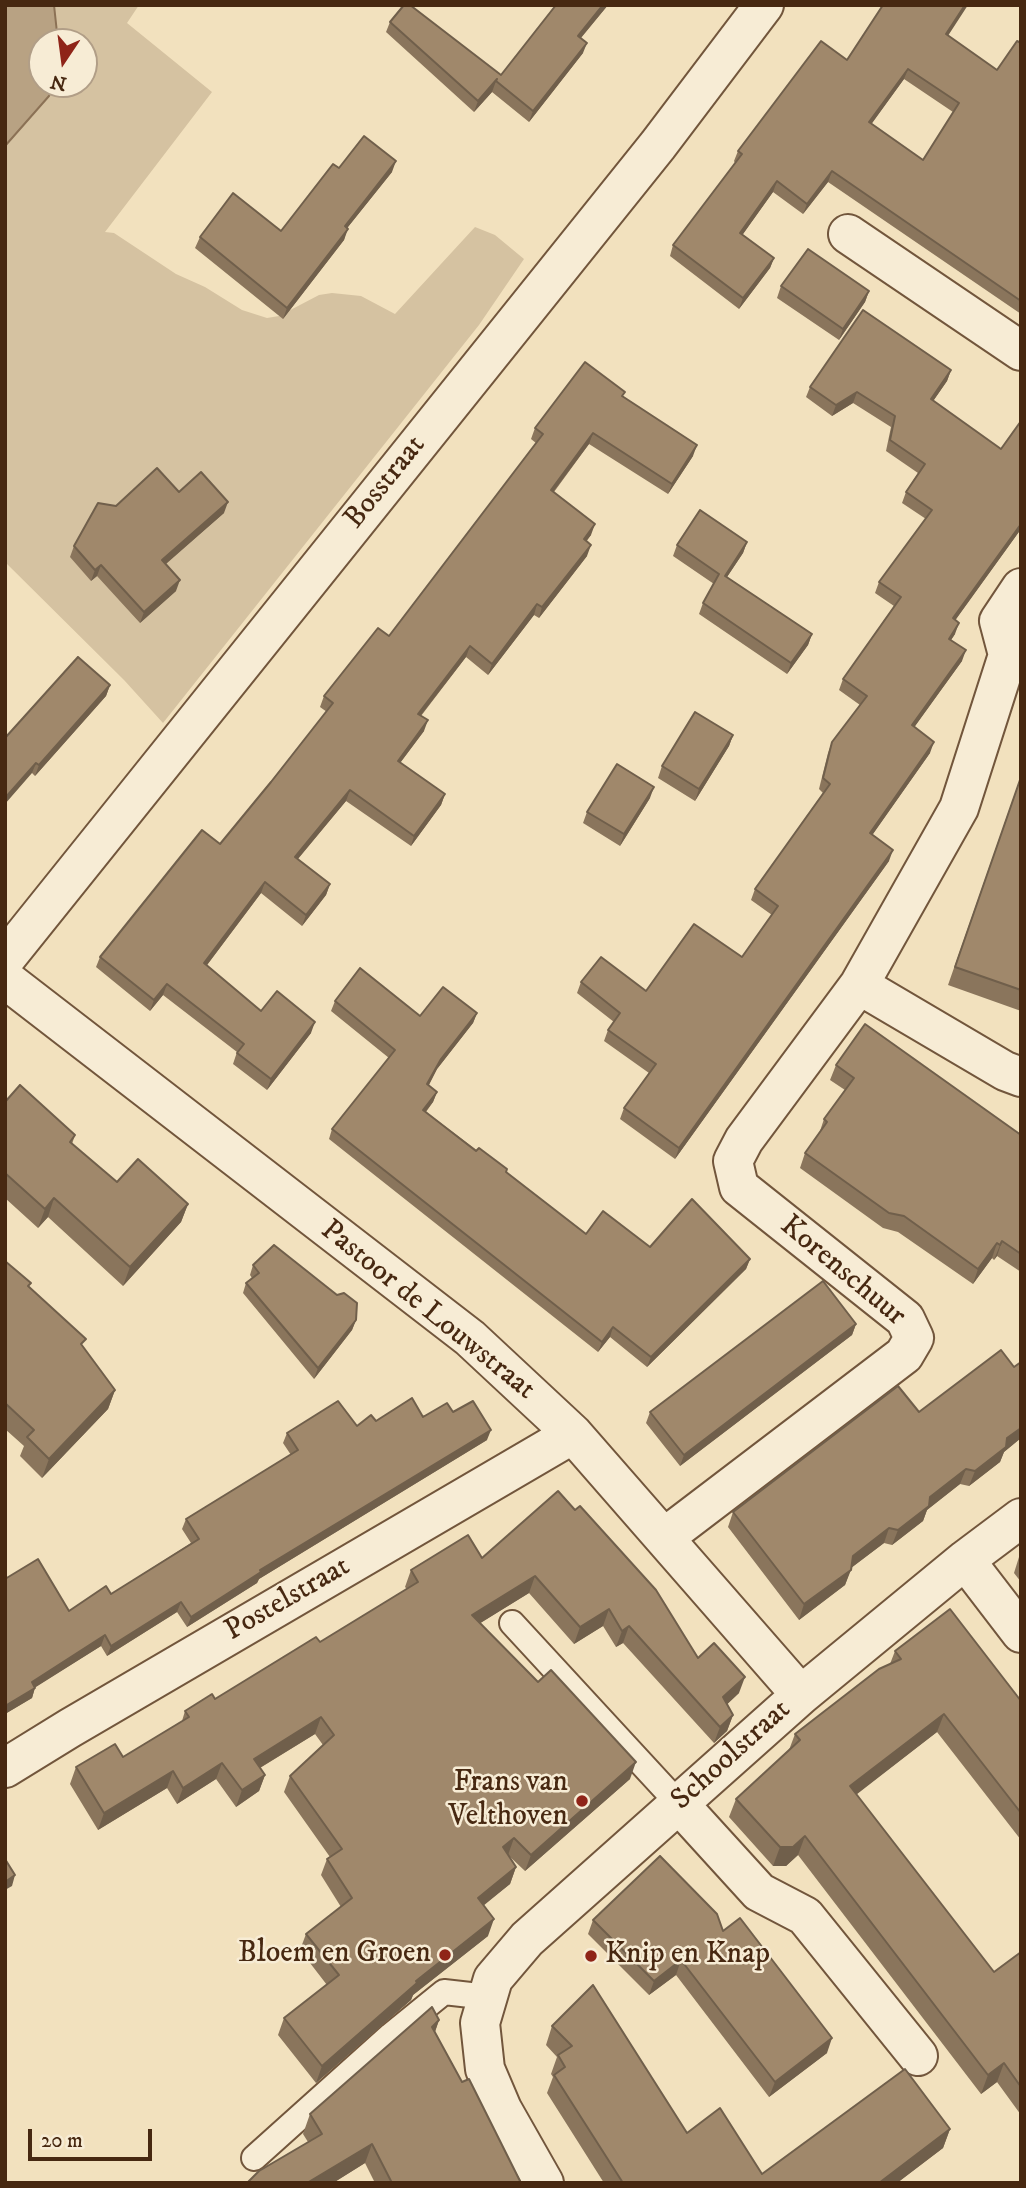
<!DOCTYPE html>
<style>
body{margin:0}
#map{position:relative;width:1026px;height:2188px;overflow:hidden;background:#f2e1be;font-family:"IM FELL DW Pica",serif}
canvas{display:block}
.frame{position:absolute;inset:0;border:7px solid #472811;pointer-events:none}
.north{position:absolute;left:28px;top:28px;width:70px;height:70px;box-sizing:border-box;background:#f7ecd5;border:2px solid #b19e87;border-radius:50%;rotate:193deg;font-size:19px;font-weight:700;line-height:28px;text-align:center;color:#472811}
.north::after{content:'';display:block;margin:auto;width:24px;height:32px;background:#8f2418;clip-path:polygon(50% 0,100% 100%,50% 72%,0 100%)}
.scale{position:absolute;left:28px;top:2129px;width:124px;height:32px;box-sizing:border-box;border:4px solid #472811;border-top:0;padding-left:9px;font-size:21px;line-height:24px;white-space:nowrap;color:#472811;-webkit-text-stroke:5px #f7ecd5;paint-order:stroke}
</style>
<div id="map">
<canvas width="1026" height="2188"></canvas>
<div class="frame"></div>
<div class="north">N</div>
<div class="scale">20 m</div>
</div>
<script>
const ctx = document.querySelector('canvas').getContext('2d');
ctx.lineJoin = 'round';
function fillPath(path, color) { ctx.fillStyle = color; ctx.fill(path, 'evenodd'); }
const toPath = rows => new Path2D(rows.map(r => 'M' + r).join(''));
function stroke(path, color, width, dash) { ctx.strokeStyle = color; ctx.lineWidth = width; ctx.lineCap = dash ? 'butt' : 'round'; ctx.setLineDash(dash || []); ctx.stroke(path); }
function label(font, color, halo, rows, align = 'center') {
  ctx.font = font + ' "IM FELL DW Pica",serif'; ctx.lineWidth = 5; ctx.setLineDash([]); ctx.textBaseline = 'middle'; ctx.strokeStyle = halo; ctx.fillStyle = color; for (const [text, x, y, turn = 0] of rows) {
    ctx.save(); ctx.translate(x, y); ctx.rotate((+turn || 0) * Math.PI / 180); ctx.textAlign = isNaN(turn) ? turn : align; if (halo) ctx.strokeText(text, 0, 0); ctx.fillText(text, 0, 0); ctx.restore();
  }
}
fillPath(toPath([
 [54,5,139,5,127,23,212,92,105,232,114,233,176,274,205,287,242,310,267,318,279,316,319,295,332,293,361,296,395,314,475,227,495,235,524,259,479,325,163,723,124,680,5,562,5,146,49,96,53,84,84,84,84,42,58,42]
]), '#d5c2a1');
const water = toPath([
 [5,5,54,5,58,42,42,42,42,84,53,84,49,96,5,146,5,5]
]);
fillPath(water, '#b8a283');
stroke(water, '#8b7155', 2);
const lane = toPath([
 [512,1623,678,1803],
 [254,2158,391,2035,444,1992,488,1997]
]);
const street = toPath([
 [848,234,1021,351],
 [5,959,658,145,764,5],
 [5,979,470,1338,573,1434,801,1695],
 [859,985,1005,1071,1021,1077],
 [665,1537,904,1355,914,1338,905,1319,739,1187,733,1161,744,1140,859,985,959,808,1008,655,999,621,1021,588],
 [965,1560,1021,1633],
 [5,1768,70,1728,573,1434],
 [678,1803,759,1892,805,1916,918,2056],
 [544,2183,502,2109,485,2069,480,2023,493,1979,527,1939,801,1695,965,1560,1021,1518]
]);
stroke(lane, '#72563c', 28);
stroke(street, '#72563c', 42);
stroke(lane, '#f7ecd5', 24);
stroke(street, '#f7ecd5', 38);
fillPath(toPath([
 [608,5,581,38,583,53,529,122,492,92,474,112,386,32,390,22,501,75],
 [948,36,997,70,1021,43,1021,314,828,182,803,214,773,192,742,235,774,258,770,268,739,309,670,256,673,245,735,163,734,161,738,151,847,60],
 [904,79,953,112,923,160,871,124],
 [339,168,392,172,347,228,344,240,283,319,195,248,200,237,281,231],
 [781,286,869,291,865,302,839,340,777,298],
 [951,370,947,381,933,401,1001,449,1021,421,1021,529,955,620,955,634,951,640,962,661,914,727,930,753,872,835,889,861,675,1159,620,1119,624,1108,649,1073,604,1041,608,1030,614,1022,577,993,581,982,646,991,742,957,772,915,751,900,755,889,823,793,819,789,828,753,832,742,860,705,839,690,843,679,894,606,875,593,879,582,926,519,902,503,906,492,918,473,886,451,891,427,853,403,832,416,806,397,810,387],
 [623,397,693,456,668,494,589,444,554,492,591,535,586,541,587,556,539,618,534,615,488,675,466,657,421,716,424,731,400,763,445,794,441,805,411,846,346,801,298,859,330,884,326,895,302,926,261,893,207,965,261,1011,311,1033,267,1090,233,1064,237,1052,163,995,150,1011,96,967,100,957,220,844,327,712,320,707,324,696,389,636,536,443,531,439,535,428],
 [179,492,224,513,165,564,176,591,140,623,97,576,91,581,70,557,74,546,116,506],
 [747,542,743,553,727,577,812,634,808,645,787,674,699,614,703,603,714,584,673,556,677,545],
 [110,685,106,696,35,776,32,773,5,738],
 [733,735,729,746,695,801,658,778,662,766],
 [1021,776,1021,1011,948,985],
 [650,798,620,846,583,823,587,812],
 [335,1001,420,1016,477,1013,473,1023,437,1069,429,1085,437,1092,433,1102,426,1112,506,1172,586,1234,650,1247,750,1259,746,1269,647,1367,610,1337,598,1352,329,1139,332,1129,389,1058,331,1011],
 [836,1065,1021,1135,1021,1272,997,1256,994,1260,992,1258,973,1284,898,1232,883,1228,800,1168,805,1153,819,1134,824,1119,845,1090,830,1080],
 [5,1102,75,1135,72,1144,117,1182,188,1204,181,1222,123,1286,48,1217,38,1228,5,1198],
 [5,1261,83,1347,115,1390,108,1409,42,1478,20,1456,24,1446,5,1429],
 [253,1265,356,1320,352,1330,314,1379,243,1293,246,1283,252,1278,250,1275],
 [856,1324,852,1335,680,1466,646,1423,650,1412],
 [1021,1362,1021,1438,1004,1452,1000,1462,969,1486,960,1484,927,1510,923,1521,892,1545,884,1543,851,1568,845,1585,799,1620,728,1527,733,1512,919,1412,1014,1367],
 [453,1412,487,1440,259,1579,257,1583,187,1627,177,1612,107,1656,101,1646,35,1687,32,1698,5,1714,5,1579,69,1611,111,1594,191,1543,182,1529,186,1519,291,1455,283,1443,287,1433,357,1426,376,1421],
 [558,1491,698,1658,739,1693,727,1704,733,1715,727,1731,714,1743,623,1643,616,1647,603,1626,574,1644,529,1593,480,1623,630,1779,525,1871,508,1855,516,1867,510,1884,483,1905,488,1936,413,1995,411,2000,316,2083,278,2035,284,2018,327,1985,300,1950,306,1934,341,1907,321,1875,327,1859,330,1857,284,1792,290,1776,323,1745,315,1734,260,1768,265,1775,259,1791,236,1807,216,1779,177,1804,167,1788,98,1830,70,1784,76,1767,123,1757,182,1721,185,1711,215,1699,320,1642,407,1589,405,1587,411,1570,482,1558],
 [1021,1556,1021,1582,1014,1573,1019,1557],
 [895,1651,1021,1701,1021,1840,937,1732,856,1794,994,1972,1021,1952,1021,2115,997,2082,981,2094,798,1855,786,1866,773,1866,729,1817,736,1799,789,1750,795,1734,890,1664],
 [593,1920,723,1931,827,2053,769,2097,676,1975,649,1995,588,1934],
 [439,2020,435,2032,462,2082,521,2183,375,2183,365,2163,333,2183,247,2183,308,2142,303,2134,310,2114],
 [552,2026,687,2133,762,2174,950,2129,943,2148,897,2183,604,2183,547,2093,553,2077,551,2074,557,2057,546,2045]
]), '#8a755c');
fillPath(toPath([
 [603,5,608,5,574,46,578,36],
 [965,5,968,5,942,45,946,34],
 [587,43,583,53,529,122,533,111],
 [908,69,904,79,865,133,869,122],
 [496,81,492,92,474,112,478,101],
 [396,161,392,172,340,237,345,226],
 [832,171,828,182,803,214,807,204],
 [777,181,773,192,736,244,740,233],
 [348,229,344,240,283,319,287,308],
 [774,258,770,268,739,309,743,298],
 [869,291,865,302,839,340,843,329],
 [951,370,947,381,927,410,931,399],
 [857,392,853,403,832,416,836,405],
 [593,433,589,444,547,500,551,490],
 [697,445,693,456,668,494,672,484],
 [228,502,224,513,158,571,162,560],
 [595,524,591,535,580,550,584,539],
 [1021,524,1021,529,949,629,953,618],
 [747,542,743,553,721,586,725,576],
 [591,545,587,556,539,618,542,607],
 [101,565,97,576,91,581,95,570],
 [180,580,176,591,140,623,144,612],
 [537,604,534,615,488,675,492,664],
 [959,623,955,634,945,649,949,639],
 [812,634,808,645,787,674,791,663],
 [470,646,466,657,414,724,418,714],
 [966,650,962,661,908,736,912,725],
 [110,685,106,696,35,776,39,765],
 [428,720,424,731,394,771,398,761],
 [733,735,729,746,695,801,699,789],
 [934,742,930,753,866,844,870,833],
 [36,763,32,773,5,804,5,798],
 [654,787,650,798,620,846,624,834],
 [350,790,346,801,291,867,295,857],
 [445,794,441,805,411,846,414,836],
 [893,850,889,861,675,1159,679,1148],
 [265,882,261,893,201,973,204,963],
 [330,884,326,895,302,926,306,915],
 [167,984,163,995,150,1011,154,1000],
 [477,1013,473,1023,437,1069,424,1094,427,1084,441,1059],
 [315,1022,311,1033,267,1090,271,1079],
 [437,1092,433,1102,419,1120,423,1110],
 [54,1198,48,1217,38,1228,45,1209],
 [188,1204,181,1222,123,1286,130,1267],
 [1002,1241,997,1256,994,1260,1000,1245],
 [997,1243,992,1258,973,1284,978,1269],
 [750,1259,746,1269,647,1367,651,1357],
 [356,1320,352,1330,314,1379,318,1368],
 [856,1324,852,1335,680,1466,684,1455],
 [613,1327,610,1337,598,1352,602,1342],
 [115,1390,108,1409,42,1478,49,1459],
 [1021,1428,1021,1438,1004,1452,1000,1462,969,1486,975,1471,1007,1438],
 [491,1430,487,1440,259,1579,257,1583,187,1627,191,1617,260,1570],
 [966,1469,960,1484,927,1510,923,1521,892,1545,898,1530,930,1497],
 [889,1528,884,1543,847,1571,853,1556],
 [851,1570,845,1585,799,1620,804,1604],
 [535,1576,529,1593,466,1632,472,1615],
 [181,1602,177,1612,107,1656,111,1646],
 [609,1609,603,1626,574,1644,580,1627],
 [629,1626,623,1643,616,1647,622,1631],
 [105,1635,101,1646,28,1692,32,1682],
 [745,1677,739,1693,717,1714,723,1697],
 [35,1688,32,1698,5,1714,5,1706],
 [944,1714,937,1732,843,1805,850,1786],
 [733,1715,727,1731,714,1743,720,1727],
 [321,1717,315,1734,248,1775,254,1759],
 [636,1762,630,1779,525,1871,531,1855],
 [222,1763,216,1779,177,1804,183,1788],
 [173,1771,167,1788,98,1830,104,1813],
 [265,1775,259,1791,236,1807,242,1790],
 [805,1836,798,1855,786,1866,773,1866,780,1847],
 [514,1838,508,1855,497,1864,503,1847],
 [516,1867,510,1884,472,1915,478,1898],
 [15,1875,12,1886,5,1890,5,1882],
 [494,1919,488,1936,413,1995,411,2000,316,2083,322,2066,416,1981],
 [681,1960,676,1975,649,1995,654,1981],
 [439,2020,432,2040,432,2027],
 [832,2038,827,2053,769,2097,775,2082],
 [1004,2063,997,2082,981,2094,988,2075],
 [950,2129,943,2148,897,2183,879,2183],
 [372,2144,365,2163,333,2183,307,2183]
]), '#705f4b');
const building = toPath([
 [404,5,410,5,501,75,556,5,603,5,578,36,587,43,533,111,496,81,497,79,478,101,390,22,404,5],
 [883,5,965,5,946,34,997,70,1017,41,1021,43,1021,301,832,171,807,204,777,181,740,233,774,258,743,298,673,245,742,154,738,151,821,41,847,60,883,5],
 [908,69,959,103,923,160,869,122,908,69],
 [364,136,396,161,345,226,348,229,287,308,200,237,233,193,281,231,333,164,339,168,364,136],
 [808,249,869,291,843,329,781,286,808,249],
 [863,310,951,370,931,399,1001,449,1021,421,1021,524,953,618,959,623,949,639,966,650,912,725,934,742,870,833,893,850,679,1148,624,1108,656,1064,608,1030,620,1013,581,982,601,957,646,991,694,924,742,957,778,906,755,889,830,784,823,778,832,742,867,696,843,679,901,597,879,582,932,510,906,492,925,464,890,440,895,416,857,392,836,405,810,387,863,310],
 [585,362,625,392,622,396,697,445,672,484,593,433,551,490,595,524,584,539,591,545,542,607,537,604,492,664,470,646,418,714,428,720,398,761,445,794,414,836,350,790,295,857,330,884,306,915,265,882,204,963,261,1011,277,991,315,1022,271,1079,237,1053,244,1044,167,984,154,1000,100,957,202,830,220,844,271,782,333,703,324,696,378,628,389,636,543,434,535,428,585,362],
 [157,468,179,492,201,472,228,502,162,560,180,580,144,612,101,565,95,570,74,546,98,503,116,506,157,468],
 [700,510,747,542,725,576,812,634,791,663,703,603,719,574,677,545,700,510],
 [78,657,110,685,39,765,36,763,5,798,5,738,78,657],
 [695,712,733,735,699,789,662,766,695,712],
 [617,764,654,787,624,834,587,812,617,764],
 [1021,777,1021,990,955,967,1021,777],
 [360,968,420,1016,443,987,477,1013,441,1059,427,1084,437,1092,423,1110,476,1151,479,1148,507,1169,506,1172,586,1234,603,1211,650,1247,692,1199,750,1259,651,1357,613,1327,602,1342,332,1129,395,1050,335,1001,360,968],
 [865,1024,1021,1135,1021,1254,1002,1241,1000,1245,997,1243,978,1269,904,1216,889,1213,805,1153,827,1122,824,1119,854,1078,836,1065,865,1024],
 [20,1085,75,1135,70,1142,117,1182,138,1159,188,1204,130,1267,54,1198,45,1209,5,1173,5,1102,20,1085],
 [274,1245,337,1295,344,1293,357,1303,356,1320,318,1368,246,1283,259,1273,253,1265,274,1245],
 [5,1261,31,1283,28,1286,86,1339,81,1344,115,1390,49,1459,27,1437,34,1430,5,1403,5,1261],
 [823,1281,856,1324,684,1455,650,1412,823,1281],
 [1001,1350,1014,1367,1021,1362,1021,1428,1007,1438,1006,1447,975,1471,966,1469,930,1497,929,1506,898,1530,889,1528,853,1556,851,1570,804,1604,733,1512,898,1386,919,1412,1001,1350],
 [412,1398,423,1417,447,1403,453,1412,473,1401,491,1430,260,1570,261,1572,191,1617,181,1602,111,1646,105,1635,32,1682,35,1688,5,1706,5,1579,38,1559,69,1611,106,1586,111,1594,199,1539,186,1519,298,1450,287,1433,338,1401,357,1426,371,1415,376,1421,412,1398],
 [558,1491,575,1510,580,1506,656,1590,698,1658,714,1643,745,1677,723,1697,733,1715,720,1727,629,1626,622,1631,609,1609,580,1627,535,1576,472,1615,538,1682,551,1670,636,1762,531,1855,514,1838,503,1847,516,1867,478,1898,494,1919,416,1981,417,1983,322,2066,284,2018,339,1975,306,1934,352,1898,327,1859,342,1849,290,1776,334,1735,321,1717,254,1759,265,1775,242,1790,222,1763,183,1788,173,1771,104,1813,76,1767,115,1744,123,1757,189,1717,185,1711,212,1694,215,1699,316,1637,320,1642,418,1582,411,1570,468,1535,482,1558,558,1491],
 [950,1609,1021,1701,1021,1813,944,1714,850,1786,994,1972,1021,1952,1021,2087,1004,2063,988,2075,805,1836,793,1847,780,1847,736,1799,800,1740,795,1734,879,1669,901,1659,895,1651,950,1609],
 [660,1856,717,1914,723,1931,740,1918,832,2038,775,2082,681,1960,654,1981,593,1920,660,1856],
 [5,1859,15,1875,5,1882,5,1859],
 [593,1985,687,2133,720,2108,762,2174,905,2069,950,2129,879,2183,623,2183,554,2075,565,2067,558,2055,572,2046,552,2026,593,1985],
 [432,2007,439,2020,432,2027,462,2082,469,2079,521,2183,392,2183,372,2144,307,2183,247,2183,259,2171,322,2134,310,2114,432,2007]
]);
fillPath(building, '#a0886b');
stroke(building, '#705f4b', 2);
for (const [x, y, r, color] of [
 [582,1801,7,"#8f2418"],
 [445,1955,7,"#8f2418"],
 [591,1956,7,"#8f2418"]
]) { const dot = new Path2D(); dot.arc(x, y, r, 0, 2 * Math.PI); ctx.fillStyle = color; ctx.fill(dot); stroke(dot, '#f7ecd5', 2.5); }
label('30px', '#472811', '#f7ecd5', [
 ["Bosstraat",386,483,-51],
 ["Korenschuur",842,1272,40],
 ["Pastoor de Louwstraat",427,1311,39],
 ["Postelstraat",288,1600,-30],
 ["Schoolstraat",732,1756,-42]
]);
label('30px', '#472811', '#f7ecd5', [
 ["Frans van",568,1784],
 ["Velthoven",568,1818],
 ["Bloem en Groen",431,1955],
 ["Knip en Knap",605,1956,"left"]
], 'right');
</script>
